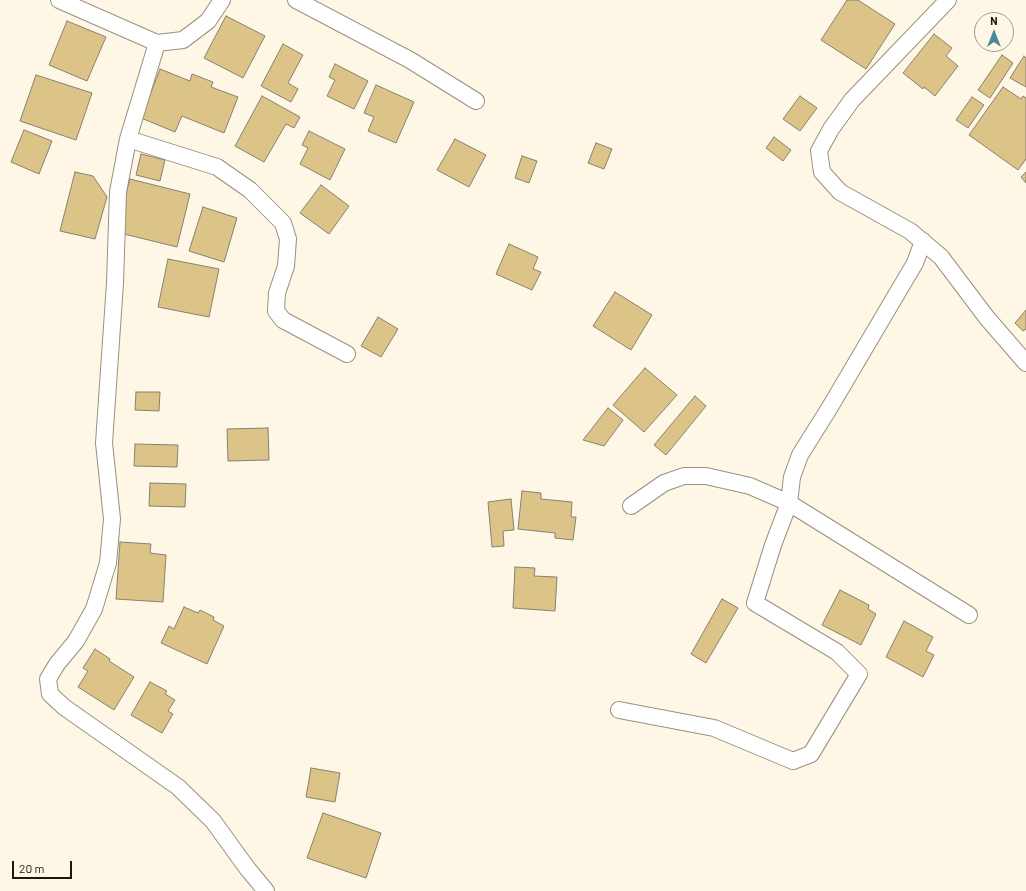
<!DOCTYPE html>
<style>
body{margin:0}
#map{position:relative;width:1026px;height:891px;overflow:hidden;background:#fef7e5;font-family:Barlow,sans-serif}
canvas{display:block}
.north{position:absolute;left:974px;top:12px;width:40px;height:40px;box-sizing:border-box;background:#fef7e5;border:1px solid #a39e91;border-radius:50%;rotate:0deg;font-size:11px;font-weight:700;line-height:16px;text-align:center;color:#1b1812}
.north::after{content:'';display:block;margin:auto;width:14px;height:18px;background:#468b98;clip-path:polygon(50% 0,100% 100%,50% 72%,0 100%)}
.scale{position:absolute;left:12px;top:861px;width:60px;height:18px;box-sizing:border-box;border:2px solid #1b1812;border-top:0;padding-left:5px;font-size:12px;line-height:14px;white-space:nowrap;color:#1b1812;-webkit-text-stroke:3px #fef7e5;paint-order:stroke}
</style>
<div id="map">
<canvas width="1026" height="891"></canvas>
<div class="north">N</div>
<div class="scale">20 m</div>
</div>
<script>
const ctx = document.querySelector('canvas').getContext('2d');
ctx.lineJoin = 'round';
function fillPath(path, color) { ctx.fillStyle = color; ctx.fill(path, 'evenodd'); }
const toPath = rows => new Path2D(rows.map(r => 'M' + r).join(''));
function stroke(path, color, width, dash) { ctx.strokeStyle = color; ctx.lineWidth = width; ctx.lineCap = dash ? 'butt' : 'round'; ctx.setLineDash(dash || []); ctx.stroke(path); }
const building = toPath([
 [847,0,858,0,895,24,866,69,821,40,847,0],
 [226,16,265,36,243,78,204,58,226,16],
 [67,21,106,37,87,81,49,65,67,21],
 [934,34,952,48,946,56,958,66,935,96,924,87,923,89,903,73,934,34],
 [283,44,303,55,288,83,298,89,291,102,261,86,283,44],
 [1002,55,1013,63,990,98,978,90,1002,55],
 [1024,56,1026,58,1026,87,1010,78,1024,56],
 [335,64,368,81,354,109,327,96,335,80,329,77,335,64],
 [160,69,190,81,192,74,213,82,211,87,238,97,224,133,182,116,175,132,141,118,160,69],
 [36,75,92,93,76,140,20,121,36,75],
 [376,85,414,102,396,143,368,131,374,117,364,113,376,85],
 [1003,87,1021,99,1023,96,1026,98,1026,159,1018,170,969,135,1003,87],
 [262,96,300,117,294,128,286,124,264,162,235,146,262,96],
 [800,96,817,108,800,131,783,119,800,96],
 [972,97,984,105,968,128,956,120,972,97],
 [24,130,52,141,39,174,11,162,24,130],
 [309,131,345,149,330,180,300,164,308,148,302,145,309,131],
 [774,137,791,150,783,161,766,148,774,137],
 [455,139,486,155,469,187,437,170,455,139],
 [596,143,612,149,604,169,588,163,596,143],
 [141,154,165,160,160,181,136,175,141,154],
 [522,156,537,161,529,183,515,178,522,156],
 [75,172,93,176,107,197,95,239,60,231,75,172],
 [1026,172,1026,183,1021,177,1026,172],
 [130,179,190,194,177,247,116,232,130,179],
 [321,185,349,206,329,234,300,213,321,185],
 [203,207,237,218,224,262,189,251,203,207],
 [509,244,538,257,533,269,541,272,532,290,496,274,509,244],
 [168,259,219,269,209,317,158,307,168,259],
 [615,292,652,315,631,350,593,326,615,292],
 [1026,310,1026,329,1023,331,1015,323,1026,310],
 [378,317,398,329,381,357,361,346,378,317],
 [645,368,677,395,644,432,613,405,645,368],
 [136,392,160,392,159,411,135,410,136,392],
 [695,396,706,406,666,455,654,445,695,396],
 [608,408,623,420,604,446,583,440,608,408],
 [268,428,269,460,228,461,227,429,268,428],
 [135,444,178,445,177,467,134,466,135,444],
 [150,483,186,484,185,507,149,506,150,483],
 [522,491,541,493,541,499,572,502,571,517,576,517,573,540,555,538,555,533,518,529,522,491],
 [511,499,514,530,503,531,504,546,492,547,488,502,511,499],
 [120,542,151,544,150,553,166,555,163,602,116,599,120,542],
 [515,567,535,568,534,576,557,577,555,611,513,608,515,567],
 [840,590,869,605,868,609,876,614,861,645,822,625,840,590],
 [722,599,738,608,706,663,691,654,722,599],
 [184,607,198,613,200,610,214,617,213,620,224,626,207,664,161,643,169,626,174,629,184,607],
 [904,621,933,637,926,651,934,655,923,677,886,657,904,621],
 [95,649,110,659,109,661,134,677,114,710,78,687,88,671,83,668,95,649],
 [150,682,167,691,165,694,175,700,168,711,173,714,162,733,131,715,150,682],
 [311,768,340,773,335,802,306,797,311,768],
 [323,813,381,833,366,878,307,858,323,813]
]);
fillPath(building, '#dcc387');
stroke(building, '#878171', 1);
const street = toPath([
 [59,0,157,43,183,40,208,21,222,0],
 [296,0,410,60,476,101],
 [948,0,852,100,831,129,819,151,822,172,840,192,910,231,941,257,987,318,1026,363],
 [157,43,128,139,118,192,115,283,104,443,112,519,108,563,94,609,76,641,57,664,48,679,50,694,64,707,178,787,213,821,247,868,266,891],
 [128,139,217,167,250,190,283,223,288,239,286,266,277,293,276,311,283,320,347,354],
 [631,506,664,483,684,476,706,476,750,486,789,503,969,615],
 [619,710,714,728,793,761,811,754,859,674,837,652,755,603,773,545,789,503,792,477,800,455,830,407,915,263,923,241]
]);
stroke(street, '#989181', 18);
stroke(street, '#fff', 16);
</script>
